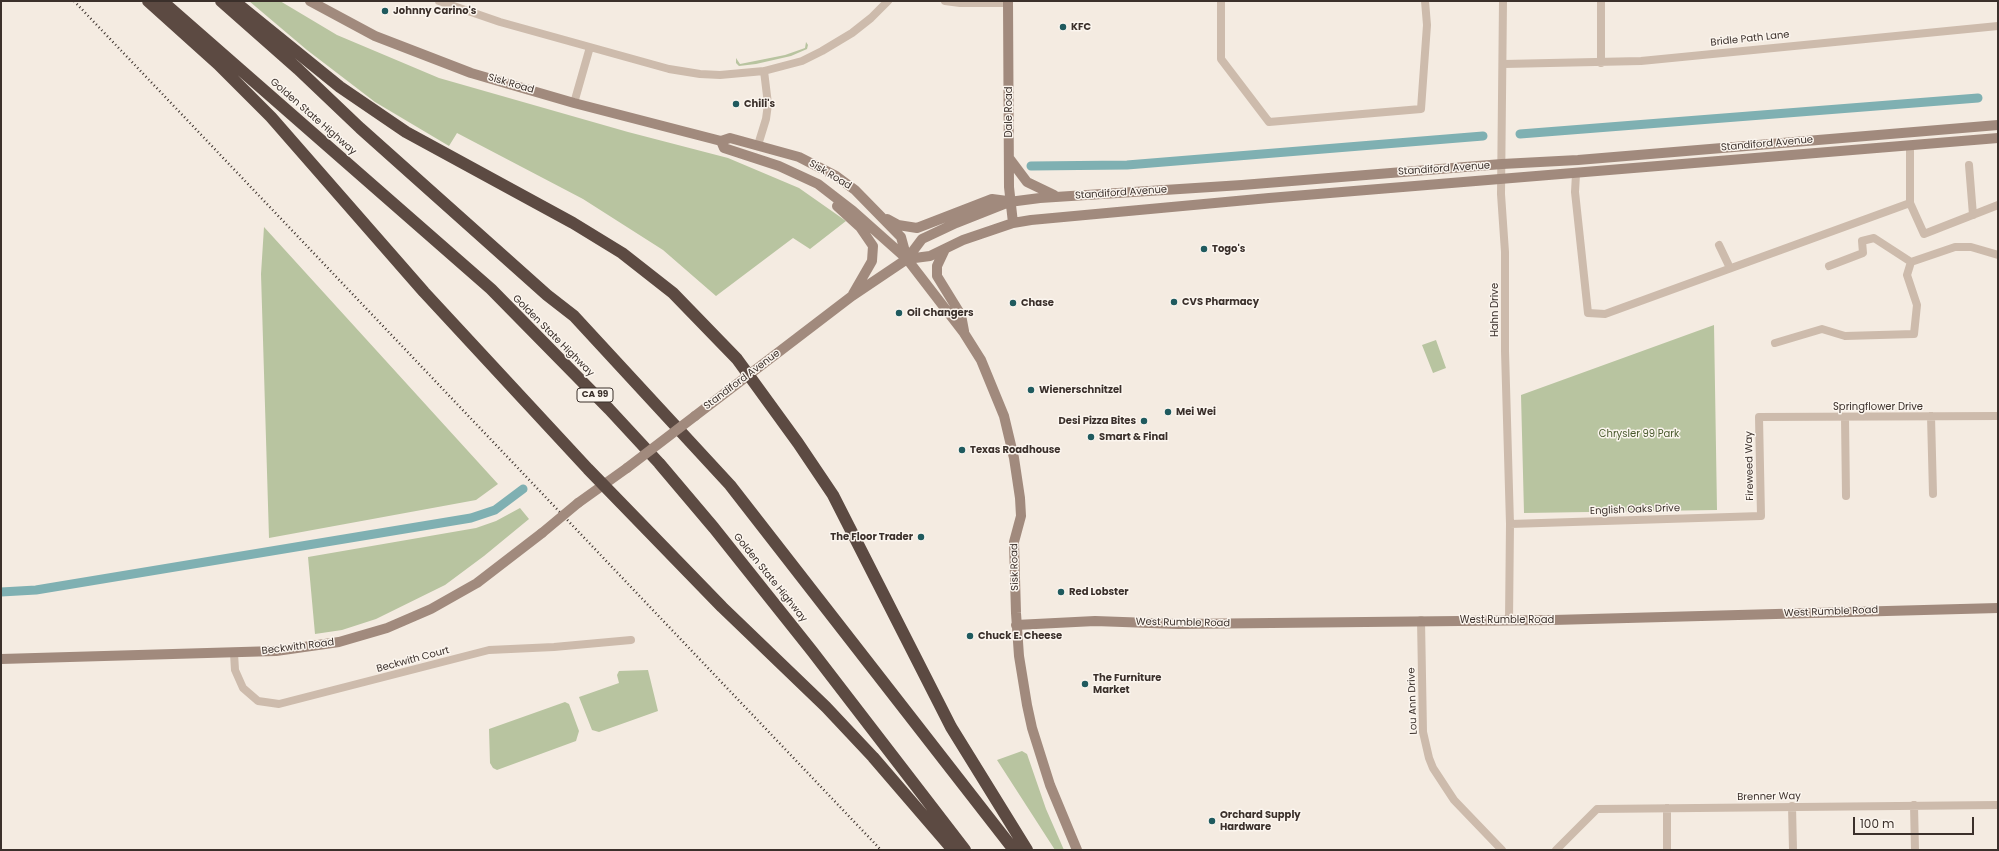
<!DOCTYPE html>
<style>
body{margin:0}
#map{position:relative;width:1999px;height:851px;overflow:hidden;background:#f4ebe1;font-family:Poppins,sans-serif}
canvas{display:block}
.frame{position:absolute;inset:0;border:2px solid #3b302b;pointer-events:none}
.scale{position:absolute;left:1853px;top:817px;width:121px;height:18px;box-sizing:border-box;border:2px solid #3b302b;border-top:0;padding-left:5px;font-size:12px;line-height:14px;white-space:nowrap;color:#3b302b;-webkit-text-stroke:3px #fbf5ee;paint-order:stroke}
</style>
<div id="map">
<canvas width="1999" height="851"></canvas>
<div class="frame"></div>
<div class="scale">100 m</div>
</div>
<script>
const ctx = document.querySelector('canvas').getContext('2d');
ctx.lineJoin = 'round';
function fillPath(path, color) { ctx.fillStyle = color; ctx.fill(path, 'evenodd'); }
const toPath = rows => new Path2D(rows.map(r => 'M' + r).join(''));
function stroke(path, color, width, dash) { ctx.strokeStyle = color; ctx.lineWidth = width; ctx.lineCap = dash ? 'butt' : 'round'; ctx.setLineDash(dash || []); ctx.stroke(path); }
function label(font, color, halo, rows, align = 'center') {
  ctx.font = font + ' Poppins,sans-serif'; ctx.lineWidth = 3; ctx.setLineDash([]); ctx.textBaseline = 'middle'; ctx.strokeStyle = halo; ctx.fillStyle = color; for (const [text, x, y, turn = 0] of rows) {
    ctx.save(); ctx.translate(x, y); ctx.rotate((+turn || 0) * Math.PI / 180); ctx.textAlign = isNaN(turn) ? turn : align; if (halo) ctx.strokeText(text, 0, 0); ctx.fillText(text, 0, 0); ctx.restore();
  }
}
fillPath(toPath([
 [249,1,280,1,337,35,439,78,628,132,728,158,799,188,846,221,810,249,793,238,716,296,663,250,583,199,457,133,449,146,375,102,307,50],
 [806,42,808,45,807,49,791,56,756,64,739,66,736,63,736,58,740,64,785,55,805,48],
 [264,227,498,484,476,500,269,538,261,274],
 [1714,325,1717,510,1524,513,1521,395],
 [1436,340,1446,368,1433,373,1422,345],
 [520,508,529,519,484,556,445,585,376,619,342,630,315,634,308,557,476,528,496,521],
 [648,670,658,711,599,732,592,730,579,697,619,683,617,675,619,671],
 [565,702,569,704,579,731,576,741,497,770,493,768,490,763,489,729],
 [1022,751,1027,754,1046,809,1064,850,1055,850,997,760]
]), '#b8c4a0');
stroke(toPath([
 [1520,134,1978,98],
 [1031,166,1127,165,1483,136],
 [1,592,36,590,471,518,495,510,523,489]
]), '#7fb0b2', 9);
stroke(toPath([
 [439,1,500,22,669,69,700,74,720,75,764,71,802,61,822,51,852,33,871,18,888,1],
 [945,1,960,3,1008,3],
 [1221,1,1221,59,1269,122,1421,109,1427,25,1425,1],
 [1503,1,1501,194,1505,252,1505,351,1510,524,1509,620],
 [1601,1,1601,63],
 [1504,64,1641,61,1998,26],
 [574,103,590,47],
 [758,145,766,119,768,104,764,71],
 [1969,165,1973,215],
 [1576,174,1575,192,1588,313,1605,314,1910,203,1910,145],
 [1910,203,1924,234,1998,205],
 [1719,245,1730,268],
 [1829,266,1863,253,1862,241,1874,238,1911,262,1955,247,1971,247,1998,255],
 [1775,343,1822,329,1845,336,1914,334,1917,305,1907,275,1911,262],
 [1931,416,1933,494],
 [1845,417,1846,496],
 [1510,524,1761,516,1759,417,1998,416],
 [1421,620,1423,732,1429,758,1433,768,1454,800,1502,850],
 [234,653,235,670,243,688,258,701,279,704,489,650,554,647,631,640],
 [1914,805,1915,850],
 [1792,806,1793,850],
 [1667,808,1667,850],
 [1556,850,1597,809,1998,805]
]), '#cdbbac', 8);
stroke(toPath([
 [310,1,375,36,471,73,574,103,721,141,730,138,799,157,836,176,855,190,901,237,907,259],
 [1008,1,1009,187,1013,223],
 [721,141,724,148,779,166,818,184,853,211,907,259,964,333,981,360,1004,416,1014,458,1020,498,1021,516,1014,542,1016,613,1019,656,1027,705,1032,728,1050,785,1077,850],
 [1009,158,1027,182,1054,195],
 [837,206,860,227,873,246,872,261,853,294],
 [887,219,898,225,917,228,992,199,1007,201],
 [945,249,937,266,937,276,961,315,964,331],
 [907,259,930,256,963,240,1013,223,1031,220,1269,198,1998,138],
 [695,416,852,296,907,259,922,239,956,223,1009,202,1040,198,1242,185,1502,164,1578,160,1998,125],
 [578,503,627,468],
 [1016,625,1095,621,1178,624,1553,620,1998,608],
 [1,659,276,651,339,642,387,628,431,609,477,583,542,533]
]), '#a18a7d', 10);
stroke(toPath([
 [148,1,218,64,271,117,424,292,588,469,722,607,826,707,873,757,953,850],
 [162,1,491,289,609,409,659,463,714,528,812,651,965,850],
 [221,1,298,69,360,128,547,295,574,316,730,485,1014,850],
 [234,1,340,87,406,132,573,223,622,253,673,293,737,359,798,443,833,495,951,727,1027,850]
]), '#5c4a42', 12);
stroke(toPath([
 [74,1,881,850]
]), '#3b302b', 2.5, [1, 3]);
stroke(toPath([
 [627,468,695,416],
 [542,533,578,503]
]), '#a18a7d', 10);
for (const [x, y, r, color] of [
 [385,11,4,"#1f5a5e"],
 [1063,27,4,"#1f5a5e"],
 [736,104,4,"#1f5a5e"],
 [1204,249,4,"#1f5a5e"],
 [1174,302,4,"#1f5a5e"],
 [1013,303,4,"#1f5a5e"],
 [899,313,4,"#1f5a5e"],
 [1031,390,4,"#1f5a5e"],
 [1168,412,4,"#1f5a5e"],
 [1144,421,4,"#1f5a5e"],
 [1091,437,4,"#1f5a5e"],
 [962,450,4,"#1f5a5e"],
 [921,537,4,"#1f5a5e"],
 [1061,592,4,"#1f5a5e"],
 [970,636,4,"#1f5a5e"],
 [1085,684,4,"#1f5a5e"],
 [1212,821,4,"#1f5a5e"]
]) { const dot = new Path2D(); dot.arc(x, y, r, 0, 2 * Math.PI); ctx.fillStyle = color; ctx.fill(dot); stroke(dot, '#fbf5ee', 1.5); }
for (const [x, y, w] of [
 [595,395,36]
]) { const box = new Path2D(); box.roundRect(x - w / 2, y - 7, w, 14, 3); ctx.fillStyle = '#fbf5ee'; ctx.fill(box); stroke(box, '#3b302b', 1); }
label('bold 9px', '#3b302b', null, [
 ["CA 99",595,395]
]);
label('bold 10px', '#3b302b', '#fbf5ee', [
 ["Johnny Carino's",393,11],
 ["KFC",1071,27],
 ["Chili's",744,104],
 ["Togo's",1212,249],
 ["CVS Pharmacy",1182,302],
 ["Chase",1021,303],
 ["Oil Changers",907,313],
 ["Wienerschnitzel",1039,390],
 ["Mei Wei",1176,412],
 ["Desi Pizza Bites",1136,421,"right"],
 ["Smart & Final",1099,437],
 ["Texas Roadhouse",970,450],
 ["The Floor Trader",913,537,"right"],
 ["Red Lobster",1069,592],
 ["Chuck E. Cheese",978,636],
 ["The Furniture",1093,678],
 ["Market",1093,690],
 ["Orchard Supply",1220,815],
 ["Hardware",1220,827]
], 'left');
label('10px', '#3b302b', '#fbf5ee', [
 ["Bridle Path Lane",1750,39,-6],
 ["Sisk Road",511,84,16],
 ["Dale Road",1009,112,-90],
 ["Golden State Highway",313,117,41],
 ["Standiford Avenue",1767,144,-5],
 ["Standiford Avenue",1444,169,-4],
 ["Sisk Road",830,175,31],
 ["Standiford Avenue",1121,193,-4],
 ["Hahn Drive",1495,310,-90],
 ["Golden State Highway",553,336,45],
 ["Standiford Avenue",742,380,-37],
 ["Springflower Drive",1878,407],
 ["Fireweed Way",1750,466,-91],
 ["English Oaks Drive",1635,510,-2],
 ["Sisk Road",1015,567,-91],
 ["Golden State Highway",770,578,51],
 ["West Rumble Road",1831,612,-2],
 ["West Rumble Road",1507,620],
 ["West Rumble Road",1183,623,1],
 ["Beckwith Road",298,647,-7],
 ["Beckwith Court",413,660,-15],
 ["Lou Ann Drive",1413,701,-92],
 ["Brenner Way",1769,797,-1]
]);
label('10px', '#4a5a2e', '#fbf5ee', [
 ["Chrysler 99 Park",1639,434]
]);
</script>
